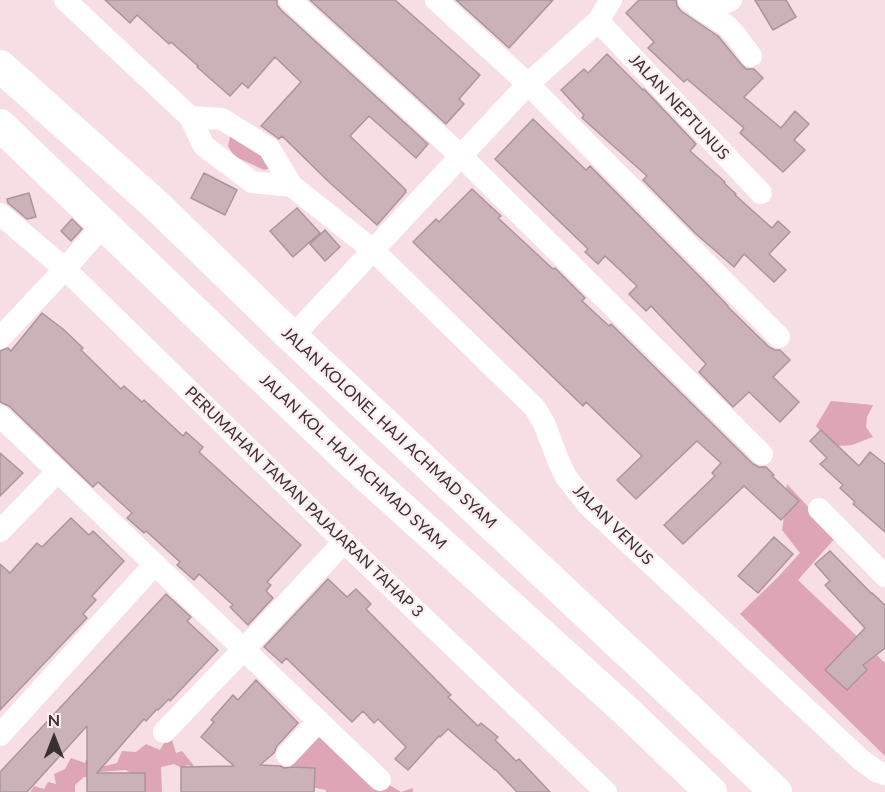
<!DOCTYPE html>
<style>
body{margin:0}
#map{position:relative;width:885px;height:792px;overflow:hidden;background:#f6dee4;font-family:Lato,sans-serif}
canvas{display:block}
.north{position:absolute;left:24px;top:708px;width:60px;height:60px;-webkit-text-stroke:4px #fdeef2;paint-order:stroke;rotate:0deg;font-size:16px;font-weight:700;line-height:24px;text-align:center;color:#393032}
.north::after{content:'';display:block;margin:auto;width:21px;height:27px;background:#393032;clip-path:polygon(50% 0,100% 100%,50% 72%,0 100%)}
</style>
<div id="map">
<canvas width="885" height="792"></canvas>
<div class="north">N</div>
</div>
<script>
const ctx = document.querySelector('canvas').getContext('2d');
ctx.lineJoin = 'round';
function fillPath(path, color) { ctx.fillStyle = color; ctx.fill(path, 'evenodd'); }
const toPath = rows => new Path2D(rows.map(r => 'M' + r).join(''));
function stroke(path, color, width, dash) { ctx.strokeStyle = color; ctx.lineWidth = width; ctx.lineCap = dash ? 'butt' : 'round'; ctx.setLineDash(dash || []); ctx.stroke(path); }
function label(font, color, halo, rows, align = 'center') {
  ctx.font = font + ' Lato,sans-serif'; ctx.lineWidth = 5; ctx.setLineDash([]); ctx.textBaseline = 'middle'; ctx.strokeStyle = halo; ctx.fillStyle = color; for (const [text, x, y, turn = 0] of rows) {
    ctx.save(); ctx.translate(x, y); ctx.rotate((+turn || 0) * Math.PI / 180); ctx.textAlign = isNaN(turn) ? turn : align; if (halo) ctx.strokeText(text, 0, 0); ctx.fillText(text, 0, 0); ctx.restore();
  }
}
fillPath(toPath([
 [230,136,254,145,274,167,264,170,234,156,228,146],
 [831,401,873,405,867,417,866,427,873,437,852,445,838,446,828,440,816,426],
 [787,484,836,537,798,580,885,663,885,756,740,614,779,576,800,553,782,530,785,511],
 [321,737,382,781,401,792,413,788,413,792,326,792,326,790,306,786,308,768,291,766,307,740],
 [172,740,176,753,182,751,195,767,187,765,182,768,174,764,161,767,162,792,129,792,136,777,126,770,99,772,95,778,84,777,75,785,75,792,30,792,34,786,44,789,48,782,56,784,54,774,65,769,71,758,85,763,86,760,94,760,105,766,117,763,122,751,136,752,146,744,160,750,164,743]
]), '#dea5b5');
const building = toPath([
 [105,0,277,0,277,5,281,10,428,144,416,158,369,116,350,136,406,190,405,191,406,192,377,225,329,182,282,136,279,139,261,126,301,82,275,57,248,88,242,83,230,96,197,67,198,66,171,42,169,44,137,15,130,23,105,0],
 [310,0,395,0,480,75,459,99,464,104,446,124,310,0],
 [456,0,553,0,509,48,456,0],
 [639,0,676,0,677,6,681,11,718,36,741,64,746,69,754,69,763,78,744,97,781,128,795,111,809,124,794,140,805,150,783,172,740,133,744,128,687,79,684,82,648,48,654,42,626,13,639,0],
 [755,0,786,0,796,17,773,30,755,0],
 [607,54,643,90,644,89,696,144,690,151,725,182,724,183,736,194,735,195,772,228,778,221,790,232,769,254,786,270,774,282,744,254,734,267,696,234,643,180,647,176,582,118,584,115,561,90,584,69,588,73,607,54],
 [533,119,586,170,590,166,709,286,728,306,728,307,769,347,775,350,780,350,790,360,773,377,799,402,780,422,749,392,733,407,699,372,706,364,651,306,646,311,629,294,637,286,605,256,598,264,585,252,588,249,495,159,533,119],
 [204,173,237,190,225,215,191,198,204,173],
 [472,189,501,216,498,218,553,269,555,268,585,298,582,301,609,326,611,324,753,464,759,467,766,467,774,475,772,476,799,501,781,520,744,486,683,544,664,525,715,476,712,473,721,463,697,441,636,499,617,480,642,456,586,402,583,406,413,242,436,219,439,222,472,189],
 [29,193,36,217,27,219,8,203,7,199,29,193],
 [297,208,320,233,293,257,270,231,297,208],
 [72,219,82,229,71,241,61,231,72,219],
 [325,230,340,247,325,261,310,244,325,230],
 [42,313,63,329,83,348,81,350,121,389,124,386,142,402,144,400,183,436,186,432,203,447,199,452,301,545,267,582,271,585,266,591,273,598,248,625,230,607,233,605,199,574,194,580,177,565,180,562,146,531,144,533,127,518,132,513,98,482,93,487,9,406,0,402,0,351,8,348,11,351,42,313],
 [821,430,859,466,870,452,885,464,885,532,853,504,855,502,840,488,843,485,820,464,827,458,810,441,821,430],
 [0,453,23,473,0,496,0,453],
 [71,518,89,535,93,531,124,561,92,596,96,600,83,614,87,618,0,710,0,564,10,573,37,543,42,547,71,518],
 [774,537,793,554,758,593,738,576,774,537],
 [830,551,872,594,872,593,885,605,885,648,863,665,867,670,847,690,825,670,865,628,825,585,830,581,815,564,830,551],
 [328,579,347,597,356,589,371,604,366,609,451,695,448,697,478,726,481,723,498,737,495,740,516,761,519,759,550,792,517,792,496,770,495,770,448,729,440,737,439,736,408,770,395,759,406,747,378,719,374,723,363,711,352,722,286,658,282,663,264,647,328,579],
 [166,594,191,617,187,621,218,650,170,701,169,699,158,710,157,709,146,721,144,719,97,773,145,773,145,792,87,792,87,726,27,792,0,792,0,772,166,594],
 [256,680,298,723,277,746,274,753,260,765,280,766,284,768,293,767,315,768,314,792,181,792,181,767,234,766,201,737,214,722,211,720,233,695,238,700,256,680]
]);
fillPath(building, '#cab2b8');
stroke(building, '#ab959a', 1.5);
stroke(toPath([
 [65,0,190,117,204,146,252,182,292,186],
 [290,0,461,156,762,454],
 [436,0,528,84,779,337],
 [689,0,704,11,731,0],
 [704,11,727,26,737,37,751,56],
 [598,21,761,193],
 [190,117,222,119,269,148,292,186,373,250,535,408,544,423,558,460,566,477,588,505,859,758,876,771,885,774],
 [0,214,65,269,344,542,606,792],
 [292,337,528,84,598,21,611,0],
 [0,338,65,269,103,225],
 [0,416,380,780],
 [819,509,885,576],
 [0,531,58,471],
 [164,732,244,649,344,542],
 [0,735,155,564],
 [287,755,319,721]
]), '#fff', 22);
stroke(toPath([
 [0,66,156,205,292,337,660,682,776,792],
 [0,125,350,461,624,709,711,792]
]), '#fff', 32);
label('16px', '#393032', '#fdeef2', [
 ["JALAN NEPTUNUS",679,107,47],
 ["JALAN KOLONEL HAJI ACHMAD SYAM",389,428,43],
 ["JALAN KOL. HAJI ACHMAD SYAM",353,462,43],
 ["PERUMAHAN TAMAN PAJAJARAN TAHAP 3",304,502,44],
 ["JALAN VENUS",613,525,45]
]);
</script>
